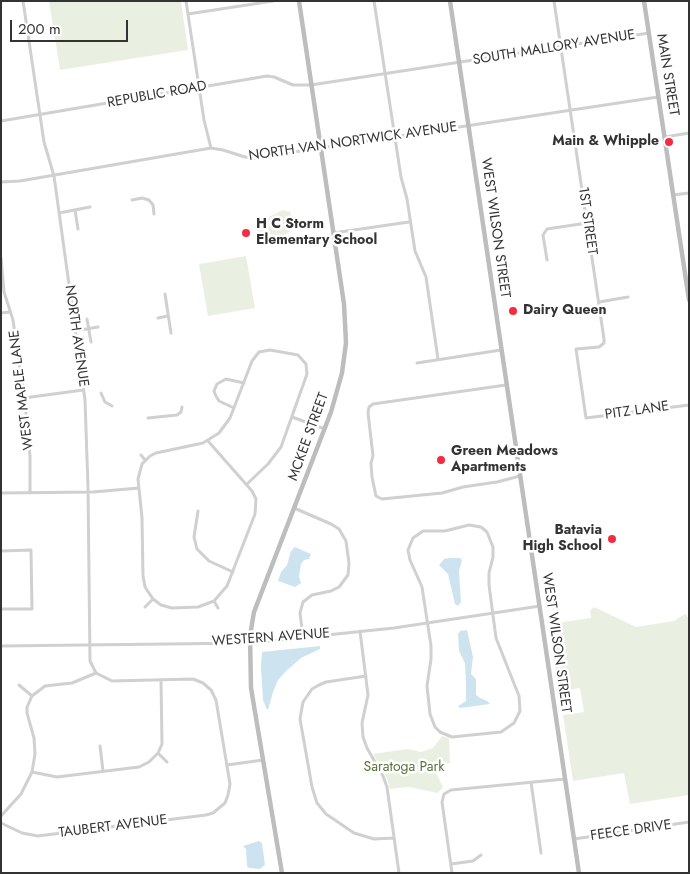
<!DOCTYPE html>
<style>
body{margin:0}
#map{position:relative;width:690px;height:874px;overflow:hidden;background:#fff;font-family:Jost,sans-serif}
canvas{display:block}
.frame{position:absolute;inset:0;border:2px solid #333;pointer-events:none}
.scale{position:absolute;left:10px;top:20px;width:118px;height:22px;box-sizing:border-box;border:2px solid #333;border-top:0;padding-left:6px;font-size:15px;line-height:18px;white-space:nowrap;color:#333;-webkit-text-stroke:4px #fff;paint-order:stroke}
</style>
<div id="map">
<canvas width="690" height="874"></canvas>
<div class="frame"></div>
<div class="scale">200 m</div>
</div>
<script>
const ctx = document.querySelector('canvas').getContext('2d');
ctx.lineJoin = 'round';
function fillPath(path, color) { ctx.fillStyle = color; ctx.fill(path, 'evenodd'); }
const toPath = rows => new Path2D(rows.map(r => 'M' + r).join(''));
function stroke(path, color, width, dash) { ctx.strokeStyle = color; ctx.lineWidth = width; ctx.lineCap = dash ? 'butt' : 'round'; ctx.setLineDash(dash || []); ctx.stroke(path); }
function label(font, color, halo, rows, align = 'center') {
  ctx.font = font + ' Jost,sans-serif'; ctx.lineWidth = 5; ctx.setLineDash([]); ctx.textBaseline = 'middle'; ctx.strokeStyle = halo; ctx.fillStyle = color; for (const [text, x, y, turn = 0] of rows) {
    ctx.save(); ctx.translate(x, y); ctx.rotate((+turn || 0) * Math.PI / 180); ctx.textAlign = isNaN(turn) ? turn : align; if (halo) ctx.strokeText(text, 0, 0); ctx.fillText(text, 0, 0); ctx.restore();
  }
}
fillPath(toPath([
 [49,1,181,1,188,50,60,70],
 [283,210,290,212,293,220,290,231,282,238,272,239,262,238,257,231,260,221],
 [246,256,255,308,208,316,199,264],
 [594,607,636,627,674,621,683,615,687,614,687,617,689,617,689,795,630,804,624,773,573,781,563,715,584,712,580,688,559,691,549,624,591,618,590,611],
 [442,736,449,738,450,763,432,765,443,787,438,793,408,787,390,789,387,778,373,754,407,749,421,752,433,748]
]), '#eaf0e1');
fillPath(toPath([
 [295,547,311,554,309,559,304,560,301,564,299,577,301,583,295,587,278,581,281,572,287,565,291,551],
 [449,558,460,558,462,560,459,571,461,602,458,606,455,604,448,574,439,565,444,559],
 [467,630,473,657,471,674,476,679,476,695,480,698,487,701,490,704,460,708,458,706,466,701,466,686,465,663,459,651,458,634,460,631],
 [320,646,320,649,301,658,285,672,278,680,273,692,268,710,266,708,263,700,261,667,262,652],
 [259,841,262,843,265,865,260,869,249,868,247,866,246,849,243,846]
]), '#cde4f0');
stroke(toPath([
 [186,1,204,120,211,148],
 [374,1,401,177,407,199,415,251,426,277,438,359],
 [554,1,604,339,604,343,599,347,576,349,586,418,689,405],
 [188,14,273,1],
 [1,121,267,76,274,77,293,85,311,85,649,33],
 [665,137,689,133],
 [1,182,20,181,211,148,223,150,245,157,254,158,658,97],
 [673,195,689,193],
 [132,200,142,198,149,200,153,205,154,214],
 [75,210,78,229],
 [59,213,90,207],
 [333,233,409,222],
 [1,258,4,292,13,320,25,403,30,456,30,493],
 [547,260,543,235,547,229,587,223],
 [165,294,171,333],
 [599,302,628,297],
 [1,313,10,312],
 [158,318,168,316],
 [87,319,91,342],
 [75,331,98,327],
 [417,363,501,350],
 [506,385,373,404,369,407,368,413,373,456,371,463,372,477,376,496,382,499,442,493,463,487,497,482,520,476],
 [101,393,105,402,112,406],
 [24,398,83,390],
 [234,408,219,401,216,396,214,391,217,384,226,379,244,383],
 [292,417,325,429],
 [148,418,177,415,181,412,182,407],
 [208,441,252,491,256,499,255,514,227,586,214,601,198,607,172,608,161,605,153,599,145,587,143,576,142,518,138,479,142,464,150,456,156,453,203,443,219,433,230,418,252,361,259,352,270,350,298,355,306,364,307,374,281,447,268,464,247,484],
 [141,455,145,460],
 [1,493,93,492,139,488],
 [294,508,331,524,339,529,346,541,349,563,348,575,339,587,331,591,312,595,303,602,300,613,303,637],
 [198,511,194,537,197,549,209,561,233,572],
 [469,525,481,527,487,532,493,547,493,557,489,573,489,585,496,638,519,696,520,711,514,723,501,732,452,737,440,732,435,727,430,714,427,686,431,659,431,646,422,587,410,560,408,550,413,538,423,531,445,531,469,525],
 [1,551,31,550,32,609,1,609],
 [214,601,218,608],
 [145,607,153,599],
 [360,631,368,695,362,723,363,737,367,748,383,776,387,787,399,873],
 [1,646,250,643,394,628,540,606],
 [366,676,326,682,319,685,312,689,303,702,300,719,312,787,317,803,326,814,354,833,374,839,394,838],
 [19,685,32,696],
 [100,746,103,771],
 [158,753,167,762],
 [227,765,263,760],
 [32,772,57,777,139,767,149,762,158,753,162,744,161,680],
 [531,782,541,853],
 [1,816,21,794,32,772,35,754,34,738,27,713,27,707,32,696,45,686,72,683,96,673],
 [1,823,22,833,38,836,206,815,213,813,225,803,228,795,230,784,216,700,211,690,203,683,193,679,112,681,96,673,90,661,88,487,85,400,54,176,44,142,23,1],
 [574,839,689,822],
 [451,864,473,861,481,855],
 [452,873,442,802,444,794,451,790,565,779]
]), '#d0d0d0', 3);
stroke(toPath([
 [450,1,579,873],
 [644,1,689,300],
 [282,873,251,688,250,636,254,612,331,412,342,373,346,343,344,304,299,1]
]), '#bdbdbd', 4.5);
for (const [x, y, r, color] of [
 [669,142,5,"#f32c42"],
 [246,233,5,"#f32c42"],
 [513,311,5,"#f32c42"],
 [441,460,5,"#f32c42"],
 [612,539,5,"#f32c42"]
]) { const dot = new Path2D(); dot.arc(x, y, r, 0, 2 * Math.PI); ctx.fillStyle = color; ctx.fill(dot); stroke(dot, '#fff', 2); }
label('14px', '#333', '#fff', [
 ["SOUTH MALLORY AVENUE",554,48,-9],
 ["MAIN STREET",667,75,81],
 ["REPUBLIC ROAD",157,95,-10],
 ["NORTH VAN NORTWICK AVENUE",353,142,-8],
 ["1ST STREET",587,221,82],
 ["WEST WILSON STREET",495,228,82],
 ["NORTH AVENUE",76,336,82],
 ["WEST MAPLE LANE",22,390,-97],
 ["PITZ LANE",637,411,-8],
 ["MCKEE STREET",309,437,-70],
 ["WESTERN AVENUE",271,638,-4],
 ["WEST WILSON STREET",556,643,82],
 ["TAUBERT AVENUE",113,827,-7],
 ["FEECE DRIVE",631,831,-8]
]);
label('bold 14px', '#333', '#fff', [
 ["Main & Whipple",659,142,"right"],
 ["H C Storm",256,225],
 ["Elementary School",256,241],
 ["Dairy Queen",523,311],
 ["Green Meadows",451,452],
 ["Apartments",451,468],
 ["Batavia",602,531,"right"],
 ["High School",602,547,"right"]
], 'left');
label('14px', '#58743b', '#fff', [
 ["Saratoga Park",404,768]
]);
</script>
